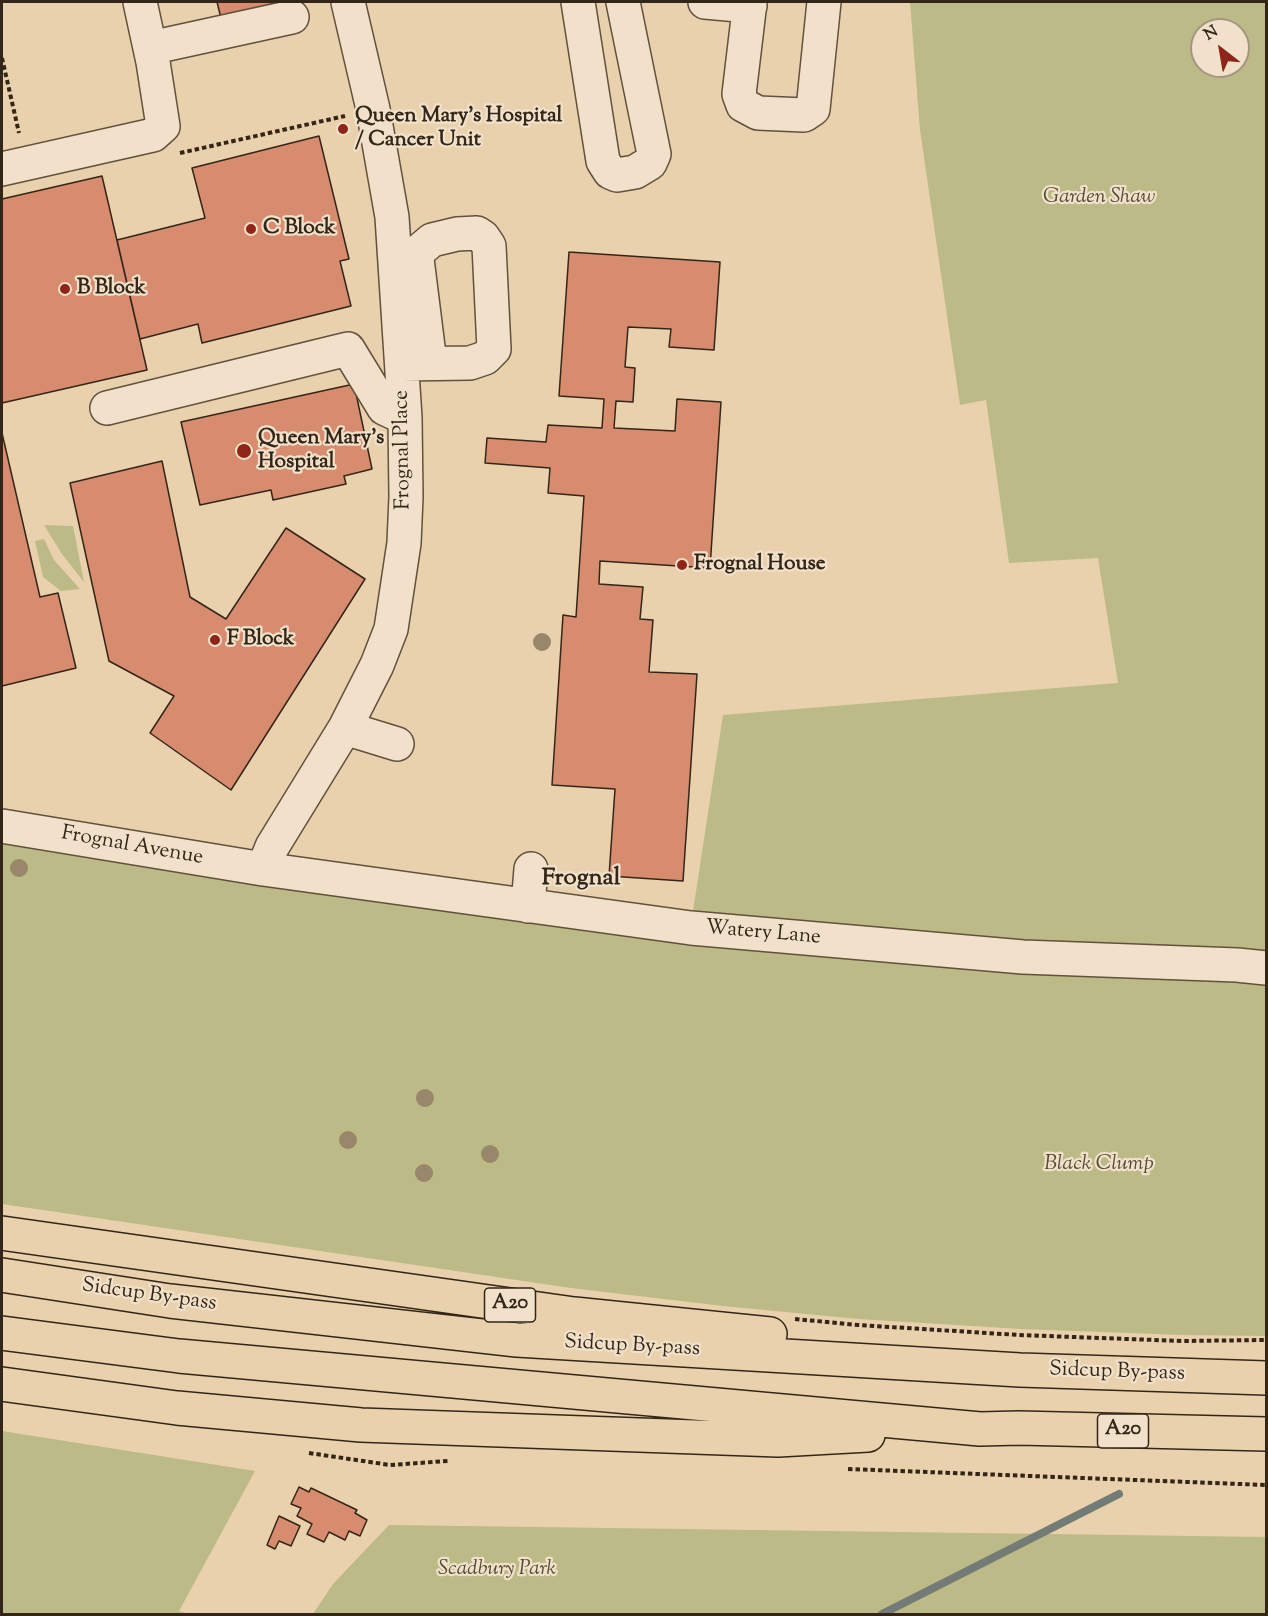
<!DOCTYPE html>
<style>
body{margin:0}
#map{position:relative;width:1268px;height:1616px;overflow:hidden;background:#ead1ad;font-family:"Sorts Mill Goudy",serif}
canvas{display:block}
.frame{position:absolute;inset:0;border:3px solid #332618;pointer-events:none}
.north{position:absolute;left:1190px;top:18px;width:60px;height:60px;box-sizing:border-box;background:#f1e1ca;border:2px solid #a59683;border-radius:50%;rotate:329deg;font-size:16px;font-weight:700;line-height:24px;text-align:center;color:#332618}
.north::after{content:'';display:block;margin:auto;width:21px;height:27px;background:#8f2418;clip-path:polygon(50% 0,100% 100%,50% 72%,0 100%)}
</style>
<div id="map">
<canvas width="1268" height="1616"></canvas>
<div class="frame"></div>
<div class="north">N</div>
</div>
<script>
const ctx = document.querySelector('canvas').getContext('2d');
ctx.lineJoin = 'round';
function fillPath(path, color) { ctx.fillStyle = color; ctx.fill(path, 'evenodd'); }
const toPath = rows => new Path2D(rows.map(r => 'M' + r).join(''));
function stroke(path, color, width, dash) { ctx.strokeStyle = color; ctx.lineWidth = width; ctx.lineCap = dash ? 'butt' : 'round'; ctx.setLineDash(dash || []); ctx.stroke(path); }
function label(font, color, halo, rows, align = 'center') {
  ctx.font = font + ' "Sorts Mill Goudy",serif'; ctx.lineWidth = 4.5; ctx.setLineDash([]); ctx.textBaseline = 'middle'; ctx.strokeStyle = halo; ctx.fillStyle = color; for (const [text, x, y, turn = 0] of rows) {
    ctx.save(); ctx.translate(x, y); ctx.rotate((+turn || 0) * Math.PI / 180); ctx.textAlign = isNaN(turn) ? turn : align; if (halo) ctx.strokeText(text, 0, 0); ctx.fillText(text, 0, 0); ctx.restore();
  }
}
fillPath(toPath([
 [910,2,1266,2,1266,957,1024,945,693,911,723,715,1118,683,1098,558,1009,563,986,400,960,405,920,130],
 [1202,30,1238,30,1238,66,1202,66],
 [44,525,73,526,84,582,62,554],
 [44,539,54,560,80,589,61,591,43,577,35,541],
 [2,825,1266,983,1266,1336,1182,1335,1021,1329,858,1319,723,1306,571,1288,2,1204],
 [2,1431,255,1471,179,1611,189,1614,2,1614],
 [389,1525,1266,1537,1266,1614,313,1614,333,1584]
]), '#bcba86');
stroke(toPath([
 [882,1614,1119,1494]
]), '#737b77', 8);
const building = toPath([
 [217,2,271,2,272,6,221,18,217,2],
 [319,136,349,259,340,261,351,306,202,343,198,324,140,339,117,240,205,218,192,168,319,136],
 [102,176,147,370,2,403,2,199,102,176],
 [569,252,720,262,714,350,669,347,671,329,628,327,625,367,635,368,633,402,616,401,614,428,675,431,677,399,721,402,710,568,600,561,599,584,643,587,640,619,653,620,649,672,697,674,683,881,609,876,615,789,552,785,563,615,576,617,584,496,548,493,550,468,485,463,487,438,546,442,548,425,602,428,604,399,559,396,569,252],
 [354,384,372,469,344,476,346,484,273,500,271,490,200,505,181,422,354,384],
 [2,433,40,597,58,593,76,668,2,686,2,433],
 [162,461,190,597,226,619,286,528,365,579,231,790,150,733,174,696,109,661,70,483,162,461],
 [299,1487,309,1492,311,1488,357,1510,355,1513,367,1520,360,1536,349,1531,345,1540,329,1532,324,1542,307,1534,312,1524,297,1516,301,1508,291,1504,299,1487],
 [279,1516,300,1526,291,1546,279,1541,275,1549,267,1545,279,1516]
]);
fillPath(building, '#d78b6f');
stroke(building, '#332618', 1.5);
const minor = toPath([
 [578,2,603,161,610,172,617,175,635,172,650,163,654,154,623,2],
 [705,2,750,6],
 [750,2,739,94,743,105,758,113,804,115,813,109,824,2],
 [150,48,292,17],
 [2,169,153,135,163,126,153,62,140,2],
 [402,364,470,363,485,358,494,349,489,246,483,237,477,233,457,234,432,240,420,250,417,259,430,363],
 [107,408,348,349,384,408,405,418],
 [345,728,397,744],
 [2,826,263,869,691,928,1023,957,1237,965,1266,968],
 [263,869,272,847,345,728,377,665,391,629,404,543,406,497,405,418,392,217,373,109,348,2],
 [528,906,531,869]
]);
const highway = toPath([
 [2,1233,574,1314,770,1334],
 [2,1275,170,1301,517,1340,1020,1370,1266,1378],
 [2,1333,179,1356,980,1429,1019,1428,1266,1434],
 [2,1384,177,1408,361,1425,778,1440,868,1435]
]);
stroke(minor, '#61513d', 36);
stroke(highway, '#332618', 36);
stroke(toPath([
 [2,58,19,133],
 [180,153,345,116],
 [795,1319,858,1325,1019,1335,1182,1341,1266,1340],
 [309,1453,390,1465,448,1461],
 [848,1469,1266,1485]
]), '#332618', 4, [4.5, 3]);
stroke(minor, '#f1e1ca', 33);
stroke(highway, '#ead1ad', 33);
ctx.fillStyle = '#98876a';
for (const [x, y] of [
 [542,642],
 [19,868],
 [425,1098],
 [348,1140],
 [490,1154],
 [424,1173]
]) { ctx.beginPath(); ctx.arc(x, y, 9, 0, 2 * Math.PI); ctx.fill(); }
for (const [x, y, r, color] of [
 [343,129,6,"#8f2418"],
 [251,229,6,"#8f2418"],
 [65,289,6,"#8f2418"],
 [244,451,8,"#8f2418"],
 [682,565,6,"#8f2418"],
 [215,640,6,"#8f2418"]
]) { const dot = new Path2D(); dot.arc(x, y, r, 0, 2 * Math.PI); ctx.fillStyle = color; ctx.fill(dot); stroke(dot, '#f1e1ca', 2); }
for (const [x, y, w] of [
 [510,1305,51],
 [1123,1431,51]
]) { const box = new Path2D(); box.roundRect(x - w / 2, y - 17, w, 34, 4.5); ctx.fillStyle = '#f1e1ca'; ctx.fill(box); stroke(box, '#332618', 1.5); }
label('bold 20px', '#332618', null, [
 ["A20",510,1305],
 ["A20",1123,1431]
]);
label('bold 21px', '#332618', '#f1e1ca', [
 ["Queen Mary's Hospital",355,117],
 ["/ Cancer Unit",355,141],
 ["C Block",263,229],
 ["B Block",77,289],
 ["Queen Mary's",258,439],
 ["Hospital",258,463],
 ["Frognal House",694,565],
 ["F Block",227,640]
], 'left');
label('italic 21px', '#554b34', '#f1e1ca', [
 ["Garden Shaw",1099,198],
 ["Black Clump",1099,1165],
 ["Scadbury Park",497,1570]
]);
label('21px', '#332618', '#f1e1ca', [
 ["Frognal Place",404,450,-91],
 ["Frognal Avenue",132,847,10],
 ["Watery Lane",763,934,5],
 ["Sidcup By-pass",149,1296,8],
 ["Sidcup By-pass",632,1347,3],
 ["Sidcup By-pass",1117,1373,2]
]);
label('bold 24px', '#332618', '#f1e1ca', [
 ["Frognal",581,880]
]);
</script>
